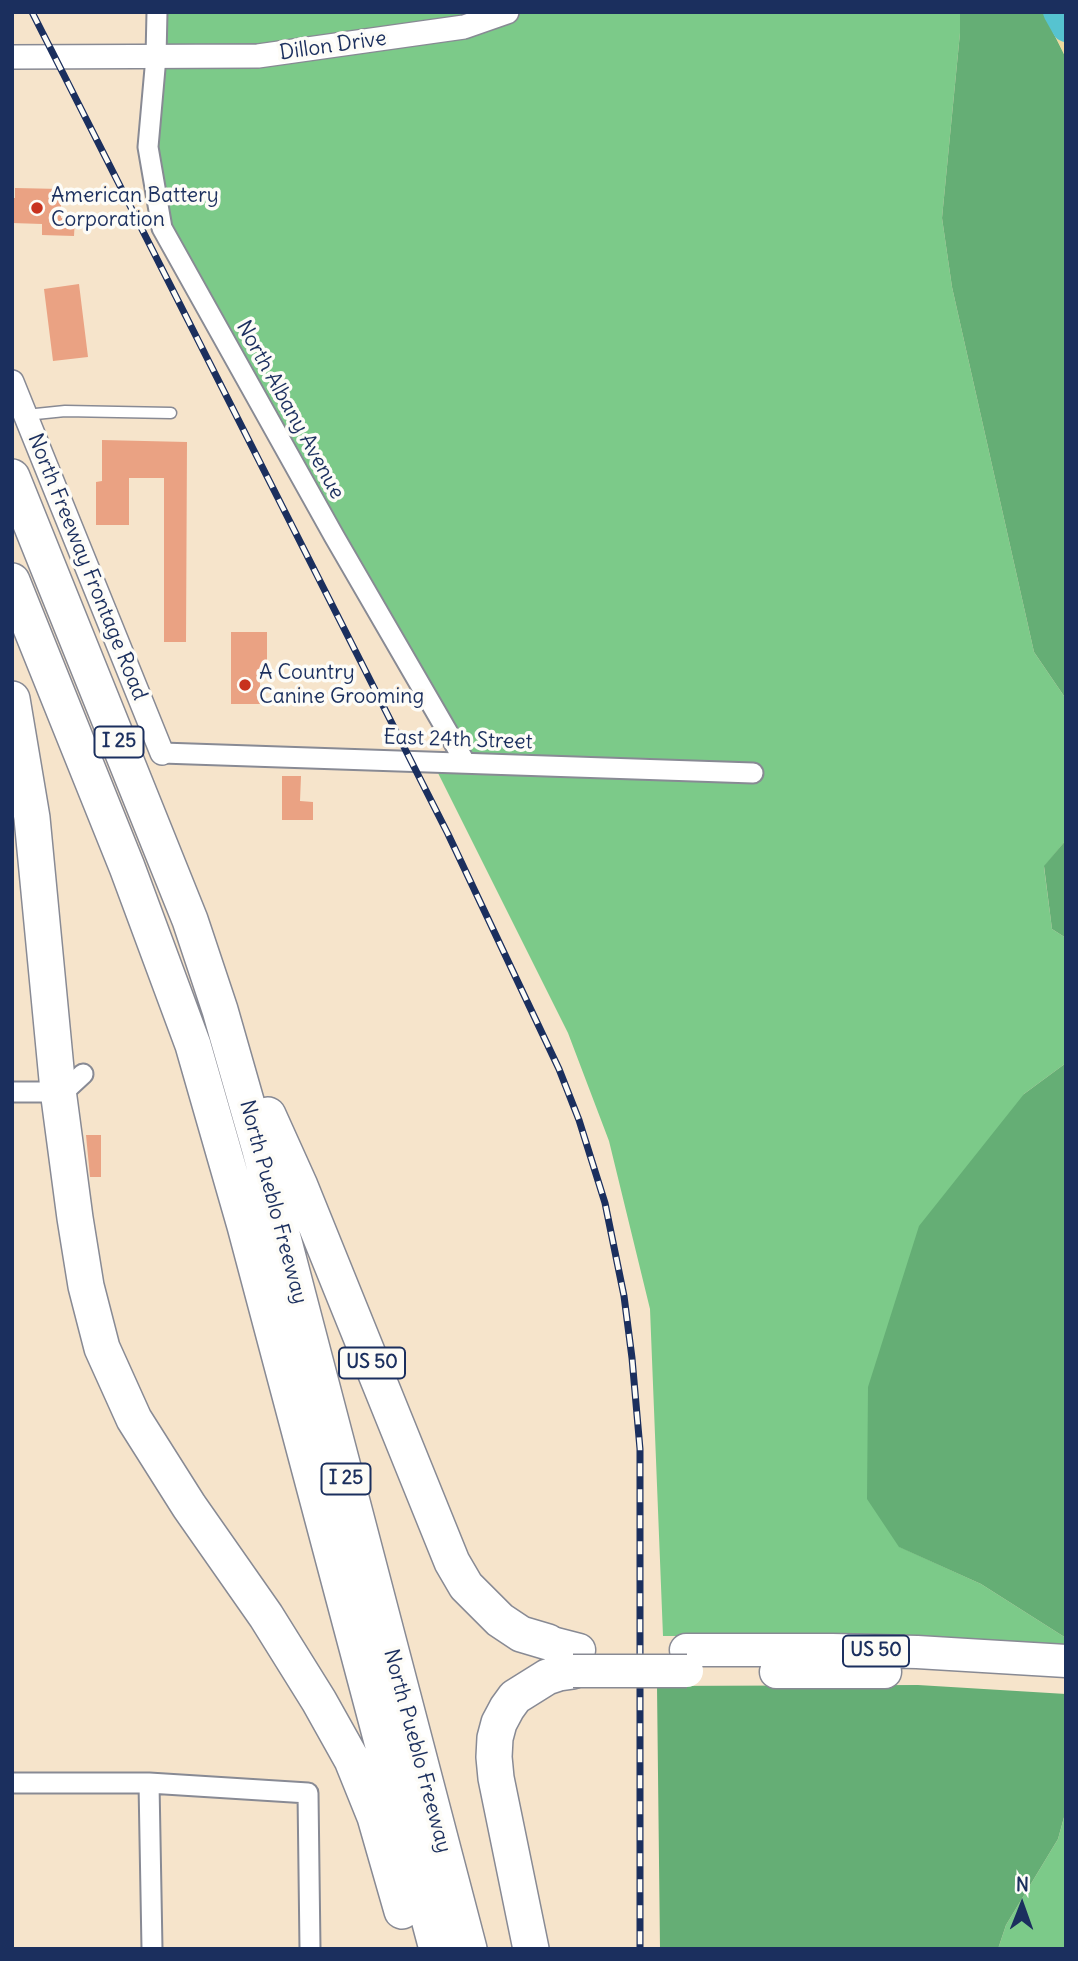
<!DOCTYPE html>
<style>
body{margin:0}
#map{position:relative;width:1078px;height:1961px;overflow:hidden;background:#f6e4cb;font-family:Delius,sans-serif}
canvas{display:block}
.frame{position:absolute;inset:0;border:14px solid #1b2f5e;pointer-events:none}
.north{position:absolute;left:987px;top:1870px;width:70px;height:70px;-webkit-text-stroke:5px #fdfcf7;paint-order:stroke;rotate:1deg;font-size:19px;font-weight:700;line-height:28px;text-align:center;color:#1b2f5e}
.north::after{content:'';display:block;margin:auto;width:24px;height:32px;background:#1b2f5e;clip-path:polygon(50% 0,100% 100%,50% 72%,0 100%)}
</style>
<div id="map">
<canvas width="1078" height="1961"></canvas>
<div class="frame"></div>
<div class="north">N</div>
</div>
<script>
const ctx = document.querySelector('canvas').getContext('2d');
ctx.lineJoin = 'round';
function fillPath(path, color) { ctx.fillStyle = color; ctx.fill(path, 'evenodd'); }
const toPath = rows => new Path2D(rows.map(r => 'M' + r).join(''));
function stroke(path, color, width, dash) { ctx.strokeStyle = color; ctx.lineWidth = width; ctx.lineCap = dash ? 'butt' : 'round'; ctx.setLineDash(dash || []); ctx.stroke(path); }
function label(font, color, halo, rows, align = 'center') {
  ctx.font = font + ' Delius,sans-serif'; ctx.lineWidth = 7; ctx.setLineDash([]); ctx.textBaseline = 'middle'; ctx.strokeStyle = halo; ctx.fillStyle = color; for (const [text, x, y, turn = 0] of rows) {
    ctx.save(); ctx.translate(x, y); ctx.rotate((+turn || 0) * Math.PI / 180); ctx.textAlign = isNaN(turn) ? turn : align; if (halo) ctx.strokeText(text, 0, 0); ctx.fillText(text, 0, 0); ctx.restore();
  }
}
fillPath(toPath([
 [157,12,960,12,960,33,942,218,952,287,1034,652,1066,699,1066,840,1044,867,1052,929,1066,938,1066,1063,1024,1094,900,1547,981,1584,1066,1638,1066,1649,907,1636,663,1636,650,1309,609,1141,568,1033,432,761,464,762,162,228,148,147],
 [1066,1810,1066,1949,998,1949,1006,1925,1058,1839]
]), '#7cca89');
fillPath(toPath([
 [960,12,1043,12,1066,58,1066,699,1034,652,952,287,942,218,960,33],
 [1066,840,1066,938,1052,929,1044,866],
 [1066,1063,1066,1638,981,1584,899,1547,867,1499,868,1387,919,1226,1024,1094],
 [918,1685,1066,1694,1066,1810,1058,1839,1006,1925,998,1949,660,1949,657,1686]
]), '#65ae75');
fillPath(toPath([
 [1043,12,1066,12,1066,58]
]), '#eeda9e');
stroke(toPath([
 [1057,12,1066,28]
]), '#56c3d0', 28);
fillPath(toPath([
 [15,188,61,189,61,218,75,218,74,236,42,235,42,224,12,223,12,198,15,198],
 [79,284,88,357,53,361,44,289],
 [102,440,187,442,186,642,164,642,164,478,129,478,129,525,96,525,96,482,102,481],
 [231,632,267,632,267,665,260,665,260,704,231,704],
 [282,776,301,776,300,801,313,802,313,820,282,820],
 [86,1135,101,1135,101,1177,90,1177]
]), '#eaa283');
const service = toPath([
 [26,415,65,411,171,413]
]);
const minor = toPath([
 [157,12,156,57,148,147,162,228,334,536,465,762],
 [162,753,753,773],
 [12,1092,52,1092,70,1086,83,1074],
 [12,1783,149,1783,308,1793,310,1949],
 [149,1783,152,1949]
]);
const tertiary = toPath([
 [12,57,258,56,464,27,507,12],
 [12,382,162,753]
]);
const trunk = toPath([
 [548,1642,579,1650],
 [686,1650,832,1650,917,1652,1066,1661],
 [776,1672,885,1672]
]);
const motorway = toPath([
 [12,477,190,920,220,1010,260,1150,469,1949],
 [12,581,127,867,193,1045,245,1226,437,1949],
 [12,699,32,818,58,1090,75,1218,86,1286,102,1348,134,1419,189,1506,266,1616,319,1701,352,1760,375,1817,402,1911],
 [268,1115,300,1186,452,1562,466,1586,500,1620,521,1634,548,1642],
 [531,1949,496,1778,494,1757,495,1738,499,1723,507,1708,515,1697,547,1677,559,1673,573,1671]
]);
stroke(service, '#888a94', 13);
stroke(minor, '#888a94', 23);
stroke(tertiary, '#888a94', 26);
stroke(trunk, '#888a94', 35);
stroke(motorway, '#888a94', 38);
stroke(service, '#fff', 10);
stroke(minor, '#fff', 19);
stroke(tertiary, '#fff', 23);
stroke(trunk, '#fff', 32);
stroke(motorway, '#fff', 35);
const rail = toPath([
 [32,12,448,834,559,1069,579,1120,605,1203,624,1296,632,1358,640,1449,640,1949]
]);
stroke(rail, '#1b2f5e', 7);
stroke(rail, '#fdfcf7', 4.5, [13]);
const trunkBridge = toPath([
 [573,1671,687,1671]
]);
stroke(trunkBridge, '#888a94', 35, []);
stroke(trunkBridge, '#fff', 32);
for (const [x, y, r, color] of [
 [37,208,7,"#c8321e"],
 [245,685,7,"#c8321e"]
]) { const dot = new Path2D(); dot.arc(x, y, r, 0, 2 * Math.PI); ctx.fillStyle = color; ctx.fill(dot); stroke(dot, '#fdfcf7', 2.5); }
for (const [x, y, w] of [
 [119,742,49],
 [372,1363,66],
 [346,1479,49],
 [876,1651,66]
]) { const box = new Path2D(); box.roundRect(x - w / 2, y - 15.5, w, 31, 5); ctx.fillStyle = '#fdfcf7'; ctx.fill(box); stroke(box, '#1b2f5e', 2); }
label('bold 19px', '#1b2f5e', null, [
 ["I 25",119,742],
 ["US 50",372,1363],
 ["I 25",346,1479],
 ["US 50",876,1651]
]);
label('21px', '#1b2f5e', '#fdfcf7', [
 ["Dillon Drive",333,46,-8],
 ["North Albany Avenue",290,410,61],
 ["North Freeway Frontage Road",87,567,68],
 ["East 24th Street",458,740,2],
 ["North Pueblo Freeway",273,1202,75],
 ["North Pueblo Freeway",417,1751,75]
]);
label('21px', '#1b2f5e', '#fdfcf7', [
 ["American Battery",51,196],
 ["Corporation",51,220],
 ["A Country",259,673],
 ["Canine Grooming",259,697]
], 'left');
</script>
